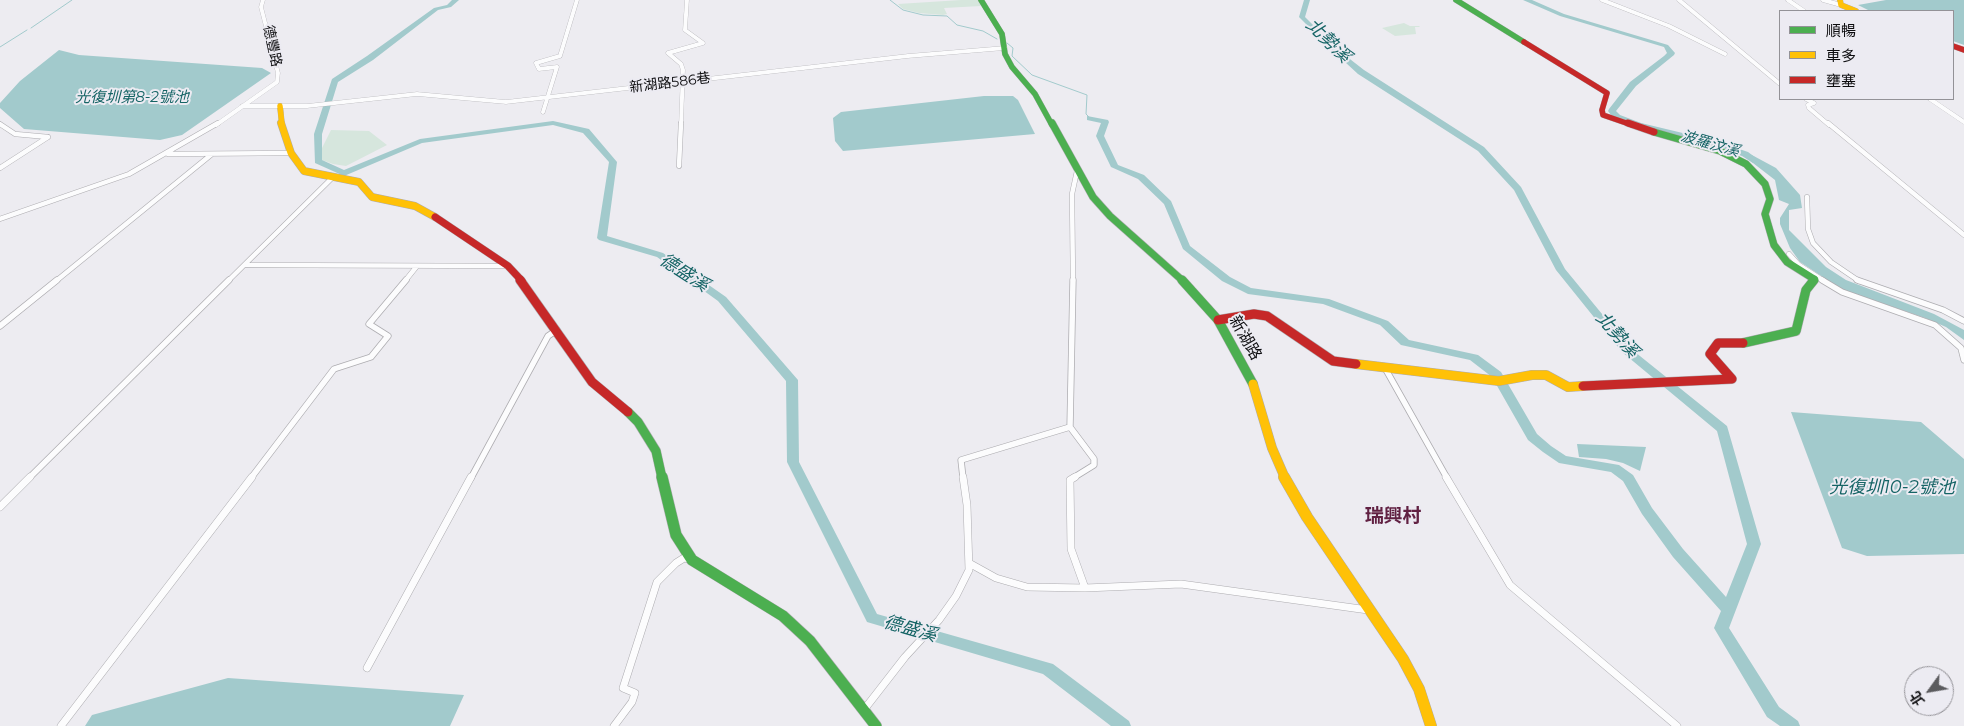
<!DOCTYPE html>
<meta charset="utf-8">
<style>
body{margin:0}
#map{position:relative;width:1964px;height:726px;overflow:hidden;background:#edecf1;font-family:Montserrat,"Noto Sans TC",sans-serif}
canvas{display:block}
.legend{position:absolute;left:1779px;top:10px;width:175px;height:90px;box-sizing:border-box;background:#ecebf2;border:1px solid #939297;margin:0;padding:6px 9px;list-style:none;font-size:15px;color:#0d0d0f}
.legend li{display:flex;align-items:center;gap:10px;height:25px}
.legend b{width:25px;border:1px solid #939297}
.north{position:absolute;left:1904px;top:666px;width:50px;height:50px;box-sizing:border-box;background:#ecebf2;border:1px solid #939297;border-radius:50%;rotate:238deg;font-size:14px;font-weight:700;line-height:20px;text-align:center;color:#0d0d0f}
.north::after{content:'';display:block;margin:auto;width:18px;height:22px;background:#5b5b5e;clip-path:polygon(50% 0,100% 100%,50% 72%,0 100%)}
</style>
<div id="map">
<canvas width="1964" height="726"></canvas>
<ul class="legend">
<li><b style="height:6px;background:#4caf50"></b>順暢</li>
<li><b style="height:6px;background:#ffc107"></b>車多</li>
<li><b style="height:6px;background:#c62828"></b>壅塞</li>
</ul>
<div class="north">北</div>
</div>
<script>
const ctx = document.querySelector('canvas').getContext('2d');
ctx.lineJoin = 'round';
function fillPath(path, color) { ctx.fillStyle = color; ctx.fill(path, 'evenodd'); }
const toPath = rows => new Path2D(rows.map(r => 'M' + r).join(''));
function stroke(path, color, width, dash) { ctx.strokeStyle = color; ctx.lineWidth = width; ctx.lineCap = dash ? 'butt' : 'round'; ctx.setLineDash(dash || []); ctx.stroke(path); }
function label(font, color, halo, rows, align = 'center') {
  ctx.font = font + ' Montserrat,"Noto Sans TC",sans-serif'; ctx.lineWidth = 4; ctx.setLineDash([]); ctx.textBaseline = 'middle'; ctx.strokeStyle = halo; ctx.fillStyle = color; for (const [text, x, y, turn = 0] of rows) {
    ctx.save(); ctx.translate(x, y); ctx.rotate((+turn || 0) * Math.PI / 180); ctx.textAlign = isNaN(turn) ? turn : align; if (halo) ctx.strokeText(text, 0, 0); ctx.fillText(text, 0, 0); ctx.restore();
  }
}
fillPath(toPath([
 [961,0,978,0,981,6,944,8,947,14,943,15,919,13,903,9,898,4],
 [1404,23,1410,26,1419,26,1420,27,1415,27,1416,34,1395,36,1382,28],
 [331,130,369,131,387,145,346,166,333,164,322,160,321,150]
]), '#d6e6dd');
fillPath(toPath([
 [1886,0,1964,0,1964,45,1953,41,1953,11,1870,11,1858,5],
 [59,50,79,55,262,68,271,73,182,135,160,140,24,129,0,108,0,103,20,81],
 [984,96,1013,96,1018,100,1035,134,843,151,835,141,833,118,841,112],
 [1740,153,1750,154,1776,168,1800,195,1802,208,1789,210,1789,230,1826,267,1846,280,1934,314,1964,330,1964,340,1946,327,1925,318,1841,289,1800,262,1790,248,1780,224,1780,218,1789,204,1779,200,1775,180],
 [1791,412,1921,422,1964,459,1964,554,1867,556,1842,548],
 [1577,444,1646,447,1640,471,1623,463,1606,459,1579,457],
 [228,678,464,695,450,726,85,726,92,715]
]), '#a2cacc');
stroke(toPath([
 [890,0,903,10,923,15,947,16,957,25,983,31,997,39],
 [31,28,72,0],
 [1007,43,1013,48,1012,56,1032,75,1087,95,1086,114,1090,118],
 [0,47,27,30]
]), '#a2cacc', 1);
fillPath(toPath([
 [452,0,459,0,451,7,438,10,373,60,338,82,322,134,322,160,344,170,420,139,553,121,589,129,617,162,607,236,663,253,726,297,798,380,799,462,877,614,1053,664,1129,721,1131,726,1111,726,1043,674,867,622,787,462,786,381,718,301,657,257,599,240,597,238,609,162,583,133,553,125,422,143,344,176,315,163,314,134,332,79,367,56,434,8,447,5,452,0],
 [1304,0,1310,0,1305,17,1337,49,1364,70,1484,147,1521,187,1565,269,1630,348,1727,426,1761,544,1729,628,1779,707,1798,721,1800,726,1780,726,1767,717,1714,628,1721,611,1673,557,1642,514,1623,481,1611,472,1559,463,1543,452,1528,440,1492,377,1470,360,1401,345,1380,325,1323,304,1248,294,1222,281,1183,249,1164,204,1138,179,1111,167,1096,136,1101,123,1087,120,1087,116,1108,120,1109,122,1104,136,1118,165,1144,175,1171,201,1190,246,1230,277,1251,288,1329,299,1388,321,1409,340,1478,355,1501,372,1537,434,1551,446,1566,456,1619,465,1633,475,1652,508,1683,549,1726,597,1747,544,1717,431,1622,352,1556,270,1514,190,1478,151,1358,74,1333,51,1299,17,1304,0],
 [1523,0,1532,0,1564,14,1668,45,1675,53,1674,55,1636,86,1616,111,1620,115,1641,123,1716,141,1748,152,1760,161,1759,163,1753,163,1742,156,1710,145,1635,127,1614,119,1608,111,1609,109,1630,82,1664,56,1667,53,1664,47,1560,16,1523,0]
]), '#a2cacc');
const streetFar3 = toPath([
 [1602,0,1669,26,1725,54],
 [1679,0,1780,84],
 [1788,0,1804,11],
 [1823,0,1841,5],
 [1806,99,1814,103,1808,105,1809,108,1829,125],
 [1930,99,1964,122],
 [242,106,307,106,417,94,506,102,908,56,1005,48],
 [543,112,557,67,539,69,536,63,560,56,577,0],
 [216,125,277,82,278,73,261,7,263,0],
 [681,125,683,70,681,64,668,53,703,43,685,30,687,0]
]);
const streetFar2 = toPath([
 [1828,123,1964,235],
 [0,124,15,134,48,137],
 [168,154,291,153],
 [679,166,681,123],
 [0,168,48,137],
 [1807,197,1808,229,1813,243,1831,262,1859,281],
 [0,219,129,174,218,123],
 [1789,254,1799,265,1824,281],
 [245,265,508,266],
 [56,281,212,154],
 [228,281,333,177],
 [405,281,417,266],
 [1073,281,1072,194,1077,171]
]);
const streetFar1 = toPath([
 [1822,280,1842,292,1935,325,1961,348,1964,360],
 [1857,280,1943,310,1964,321],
 [0,326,57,280],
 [1385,368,1447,478],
 [1070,427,1094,459,1094,465,1073,478],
 [29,478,229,280],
 [251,478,334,369,371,357,388,336,369,324,406,280],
 [471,478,548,336,557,330],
 [963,478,961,460,1070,427,1073,280]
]);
const street = toPath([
 [1075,477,1070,480,1071,549,1085,588],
 [1446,477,1510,585,1677,726],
 [0,507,30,477],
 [969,563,996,578,1027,587,1085,588,1181,584,1368,610],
 [367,668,471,477],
 [863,711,905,657,939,620,956,596,969,570,967,505,963,477],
 [61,726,252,477],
 [614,726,632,702,635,693,623,688,657,582,676,563,684,558,690,559]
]);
const fastFar3 = toPath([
 [981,0,1002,34,1005,54,1012,67,1035,94,1052,125],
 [1456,0,1524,42]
]);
const fastFar2 = toPath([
 [1052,123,1093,197,1110,216,1183,281],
 [1654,132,1720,151,1746,164,1765,184,1770,199,1765,214,1774,245,1787,262,1814,279,1813,281]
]);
const fastFar1 = toPath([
 [1182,280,1218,320,1253,384],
 [1743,343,1796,331,1806,290,1814,280],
 [628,412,638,422,656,451,662,478]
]);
const fast = toPath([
 [662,477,676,535,692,560,783,616,810,641,876,726]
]);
const slowFar3 = toPath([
 [1840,0,1841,5,1856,11],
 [280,106,282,125]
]);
const slowFar2 = toPath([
 [281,123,291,153,304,171,359,182,372,197,415,206,435,217]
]);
const slowFar1 = toPath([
 [1356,364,1499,381,1532,375,1546,375,1568,387,1583,386],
 [1253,384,1272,448,1285,478]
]);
const slow = toPath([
 [1284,477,1307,517,1403,659,1419,689,1431,726]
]);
const jamFar2 = toPath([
 [1524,42,1607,93,1602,110,1603,115,1632,125],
 [1953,46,1964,50]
]);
const jamFar1 = toPath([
 [1628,123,1654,132],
 [435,217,508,266,522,281]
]);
const jam = toPath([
 [520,280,592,382,628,412],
 [1218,320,1254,314,1267,316,1333,361,1356,364],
 [1583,386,1732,379,1710,354,1718,343,1743,343]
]);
stroke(streetFar3, '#adacb0', 4.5);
stroke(streetFar2, '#adacb0', 5.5);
stroke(streetFar1, '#adacb0', 7);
stroke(street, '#adacb0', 8);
stroke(fastFar3, '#adacb0', 6);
stroke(fastFar2, '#adacb0', 8);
stroke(fastFar1, '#adacb0', 10);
stroke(fast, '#adacb0', 12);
stroke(slowFar3, '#adacb0', 6);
stroke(slowFar2, '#adacb0', 8);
stroke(slowFar1, '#adacb0', 10);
stroke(slow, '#adacb0', 12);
stroke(jamFar2, '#adacb0', 6);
stroke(jamFar1, '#adacb0', 8);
stroke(jam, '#adacb0', 10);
stroke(streetFar3, '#fcfcfd', 4);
stroke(streetFar2, '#fcfcfd', 4.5);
stroke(streetFar1, '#fcfcfd', 5.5);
stroke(street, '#fcfcfd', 7);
stroke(fastFar3, '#4caf50', 5.5);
stroke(fastFar2, '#4caf50', 7);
stroke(fastFar1, '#4caf50', 9);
stroke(fast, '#4caf50', 11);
stroke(slowFar3, '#ffc107', 5.5);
stroke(slowFar2, '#ffc107', 7);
stroke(slowFar1, '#ffc107', 9);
stroke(slow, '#ffc107', 11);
stroke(jamFar2, '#c62828', 5.5);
stroke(jamFar1, '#c62828', 7);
stroke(jam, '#c62828', 9);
label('14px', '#0d0d0f', '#ecebf2', [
 ["德豐路",272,46,78],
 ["新湖路586巷",670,83,-7]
]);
label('italic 15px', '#156465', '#ecebf2', [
 ["光復圳第8-2號池",132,98],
 ["波羅汶溪",1710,144,16]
]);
label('16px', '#0d0d0f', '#ecebf2', [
 ["新湖路",1245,338,60]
]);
label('italic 18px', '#156465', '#ecebf2', [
 ["北勢溪",1328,41,44],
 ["德盛溪",684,273,33],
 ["北勢溪",1617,335,48],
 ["光復圳10-2號池",1892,488],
 ["德盛溪",910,629,16]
]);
label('bold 19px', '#612142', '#ecebf2', [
 ["瑞興村",1393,516]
]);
</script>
